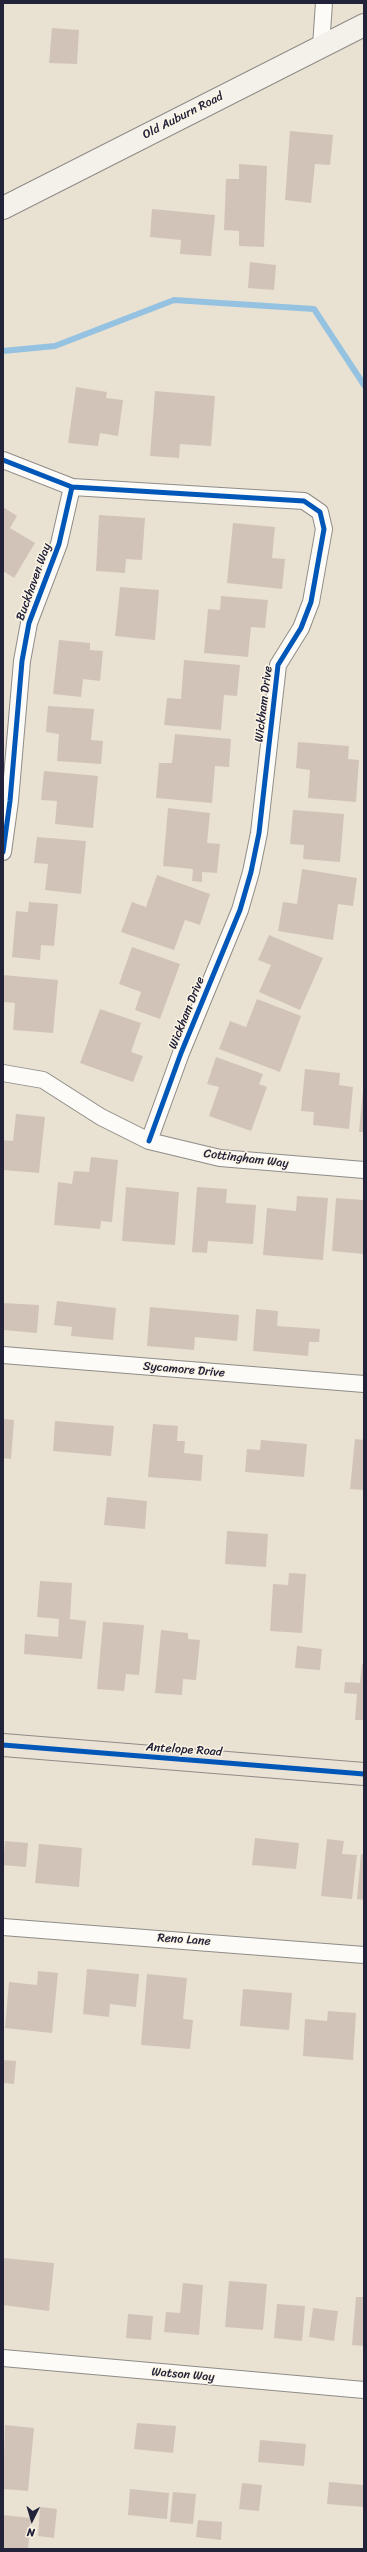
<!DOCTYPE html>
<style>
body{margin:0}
#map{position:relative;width:367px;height:2552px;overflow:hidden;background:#e9e2d2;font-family:Sriracha,sans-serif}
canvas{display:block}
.frame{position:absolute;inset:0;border:4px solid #22223b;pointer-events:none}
.north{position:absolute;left:12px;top:2500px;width:40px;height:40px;-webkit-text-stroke:3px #fcf5e5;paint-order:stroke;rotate:185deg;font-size:11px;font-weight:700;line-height:16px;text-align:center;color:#22223b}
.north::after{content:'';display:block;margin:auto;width:14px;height:18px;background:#22223b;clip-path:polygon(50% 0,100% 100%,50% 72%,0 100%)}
</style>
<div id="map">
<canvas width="367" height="2552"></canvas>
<div class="frame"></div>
<div class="north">N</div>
</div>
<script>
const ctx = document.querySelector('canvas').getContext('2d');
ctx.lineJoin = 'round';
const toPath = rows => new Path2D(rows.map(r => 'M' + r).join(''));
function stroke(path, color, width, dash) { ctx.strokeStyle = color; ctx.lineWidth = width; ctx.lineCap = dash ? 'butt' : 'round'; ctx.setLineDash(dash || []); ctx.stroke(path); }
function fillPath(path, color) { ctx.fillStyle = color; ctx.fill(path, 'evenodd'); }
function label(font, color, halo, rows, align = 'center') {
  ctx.font = font + ' Sriracha,sans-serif'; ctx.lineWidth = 3; ctx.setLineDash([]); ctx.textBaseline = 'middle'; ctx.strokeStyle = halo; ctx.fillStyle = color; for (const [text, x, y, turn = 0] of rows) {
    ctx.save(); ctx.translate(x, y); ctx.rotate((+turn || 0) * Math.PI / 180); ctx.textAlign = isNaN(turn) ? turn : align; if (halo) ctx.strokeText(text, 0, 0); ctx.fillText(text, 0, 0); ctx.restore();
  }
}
stroke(toPath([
 [3,351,55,346,174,300,314,309,364,385]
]), '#95c2e1', 6);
fillPath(toPath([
 [52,28,79,30,77,64,49,63],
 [290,131,333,135,330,165,315,164,311,203,285,200],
 [239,164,267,166,264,247,239,246,239,231,224,230,226,179,239,179],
 [152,209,215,215,211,256,180,254,181,240,150,237],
 [250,262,276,265,274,290,248,288],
 [76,387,107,392,106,398,123,400,118,436,100,433,98,446,68,443],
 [155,391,215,396,211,446,180,444,179,458,150,456],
 [3,507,17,516,10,528,35,543,14,578,3,571],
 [99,515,145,518,142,560,126,559,125,573,96,571],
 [233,523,275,527,272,558,285,559,282,589,227,583],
 [120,587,159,590,155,640,115,636],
 [221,596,268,600,265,628,251,627,248,657,204,653,208,609,220,610],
 [59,640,90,643,90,650,103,651,100,681,83,679,81,697,53,694],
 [184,660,240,665,237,696,224,695,221,730,164,725,167,698,181,699],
 [48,706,94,709,91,740,103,741,101,764,57,761,59,734,46,732],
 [175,734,231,739,229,767,215,766,212,803,156,798,159,763,172,763],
 [298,742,349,746,348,759,359,760,356,802,308,798,310,770,296,768],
 [44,771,98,776,93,828,55,824,57,801,41,800],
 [168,808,210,813,207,843,220,844,217,873,202,872,202,882,192,881,193,869,163,866],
 [293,810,344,814,340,862,303,859,304,845,290,844],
 [37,837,86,841,81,894,45,890,48,864,34,863],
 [302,869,357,878,353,906,338,904,333,940,278,931,283,902,297,904],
 [157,875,210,894,200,925,185,920,174,950,121,932,132,902,146,907],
 [29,902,58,904,54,946,41,945,40,960,12,957,16,911,28,912],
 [269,935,323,958,300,1010,259,992,271,965,258,960],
 [132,947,180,964,160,1019,135,1010,141,992,119,984],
 [3,975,58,980,53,1033,13,1030,15,1003,3,1002],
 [257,999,301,1016,280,1072,219,1049,230,1021,246,1027],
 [100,1009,141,1023,131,1052,143,1056,133,1082,80,1063],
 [216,1057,263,1074,259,1084,267,1087,251,1131,209,1116,219,1087,207,1084],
 [305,1069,340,1073,339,1085,353,1087,349,1129,313,1125,314,1112,301,1111],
 [363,1091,364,1091,364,1132,359,1132],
 [16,1114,45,1117,39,1173,3,1170,3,1140,13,1141],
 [91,1157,118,1160,112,1222,101,1221,100,1229,54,1225,58,1182,72,1184,74,1171,89,1172],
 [126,1187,179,1192,175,1245,122,1241],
 [197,1187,227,1189,226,1203,256,1205,253,1244,208,1241,207,1253,192,1252],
 [297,1196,328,1198,323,1260,263,1255,267,1208,296,1211],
 [336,1198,364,1200,364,1254,332,1251],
 [57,1301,116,1308,113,1340,71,1336,72,1327,54,1325],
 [3,1303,39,1305,37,1333,3,1330],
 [150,1307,239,1315,237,1341,195,1337,194,1350,147,1346],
 [256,1309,278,1311,277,1326,320,1329,319,1342,309,1342,308,1356,253,1351],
 [3,1419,14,1420,11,1459,3,1458],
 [55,1421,114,1426,111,1456,53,1451],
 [153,1424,178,1426,177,1441,185,1441,184,1453,203,1455,201,1481,148,1477],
 [355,1439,364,1440,364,1490,350,1489],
 [261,1440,307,1444,304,1477,245,1472,247,1449,260,1450],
 [107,1497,147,1501,145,1529,104,1525],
 [227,1531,268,1534,266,1567,225,1564],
 [289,1573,306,1574,302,1633,270,1631,273,1584,288,1585],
 [40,1581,72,1583,70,1619,86,1621,82,1659,24,1654,25,1634,58,1637,59,1619,37,1617],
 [103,1622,144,1625,139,1675,126,1674,124,1691,97,1689],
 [161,1630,188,1633,188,1639,200,1640,196,1680,183,1679,182,1695,155,1693],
 [297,1646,322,1649,320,1670,295,1668],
 [362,1664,364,1664,364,1720,355,1720,357,1694,344,1693,345,1682,360,1683],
 [255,1838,299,1843,296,1869,252,1865],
 [327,1839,344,1841,342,1854,357,1855,352,1899,321,1896],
 [5,1841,28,1843,26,1867,3,1865],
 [39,1844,82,1848,79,1887,35,1883],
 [361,1854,364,1854,364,1900,357,1899],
 [87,1969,139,1974,136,2007,110,2004,109,2017,83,2014],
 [38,1971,58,1973,52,2033,5,2028,9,1982,37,1985],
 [147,1974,187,1978,183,2019,193,2020,190,2049,141,2045],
 [243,1989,292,1993,289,2030,240,2026],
 [328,2011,356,2013,353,2060,303,2056,305,2019,327,2021],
 [3,2060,16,2061,14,2084,3,2083],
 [3,2258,54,2263,49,2311,3,2305],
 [229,2281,267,2284,263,2330,225,2327],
 [183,2283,203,2285,199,2335,164,2332,166,2312,180,2313],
 [356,2297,364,2297,364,2346,352,2345],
 [277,2304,305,2306,302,2341,274,2338],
 [313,2308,338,2311,334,2341,309,2337],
 [128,2314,153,2316,151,2340,126,2338],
 [137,2423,176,2426,173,2453,134,2449],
 [5,2425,34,2428,28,2491,3,2489],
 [260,2440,306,2444,304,2466,258,2462],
 [329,2482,364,2485,364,2507,327,2504],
 [242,2483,262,2485,259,2511,239,2509],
 [130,2489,169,2493,167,2519,128,2515],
 [173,2492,196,2494,193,2524,170,2522],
 [40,2507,57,2509,54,2538,38,2536],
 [3,2515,31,2518,28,2549,3,2549],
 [198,2520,222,2522,221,2540,196,2537]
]), '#d2c3b9');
const minor = toPath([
 [321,46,324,3],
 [3,460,72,487,304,501,320,512,324,529,311,602,301,628,278,665,259,833,251,872,240,910,181,1053,149,1141],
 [3,852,10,801,22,661,29,623,59,544,72,487],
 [3,1073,43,1080,101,1117,149,1141,220,1158,364,1170],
 [3,1355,364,1384],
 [3,1927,364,1955],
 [3,2358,364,2390]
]);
const secondary = toPath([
 [3,208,364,25]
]);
const primary = toPath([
 [3,1745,364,1774]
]);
stroke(minor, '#8f8c87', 18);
stroke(secondary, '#8f8c87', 24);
stroke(primary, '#8f8c87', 24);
stroke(minor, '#fcfbf8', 16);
stroke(secondary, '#f4f0ea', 22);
stroke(primary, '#e9e2d5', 22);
stroke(toPath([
 [3,460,72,487,304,501,320,512,324,529,311,602,301,628,278,665,259,833,251,872,240,910,181,1053,149,1141],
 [3,852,10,801,22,661,29,623,59,544,72,487],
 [3,1745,364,1774]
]), '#0057b8', 5);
label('12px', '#22223b', '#fcf5e5', [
 ["Old Auburn Road",183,116,-27],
 ["Buckhaven Way",34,582,-70],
 ["Wickham Drive",264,704,-83],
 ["Wickham Drive",187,1013,-68],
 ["Cottingham Way",246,1159,7],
 ["Sycamore Drive",184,1370,5],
 ["Antelope Road",184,1750,4],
 ["Reno Lane",184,1940,4],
 ["Watson Way",183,2375,5]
]);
</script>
